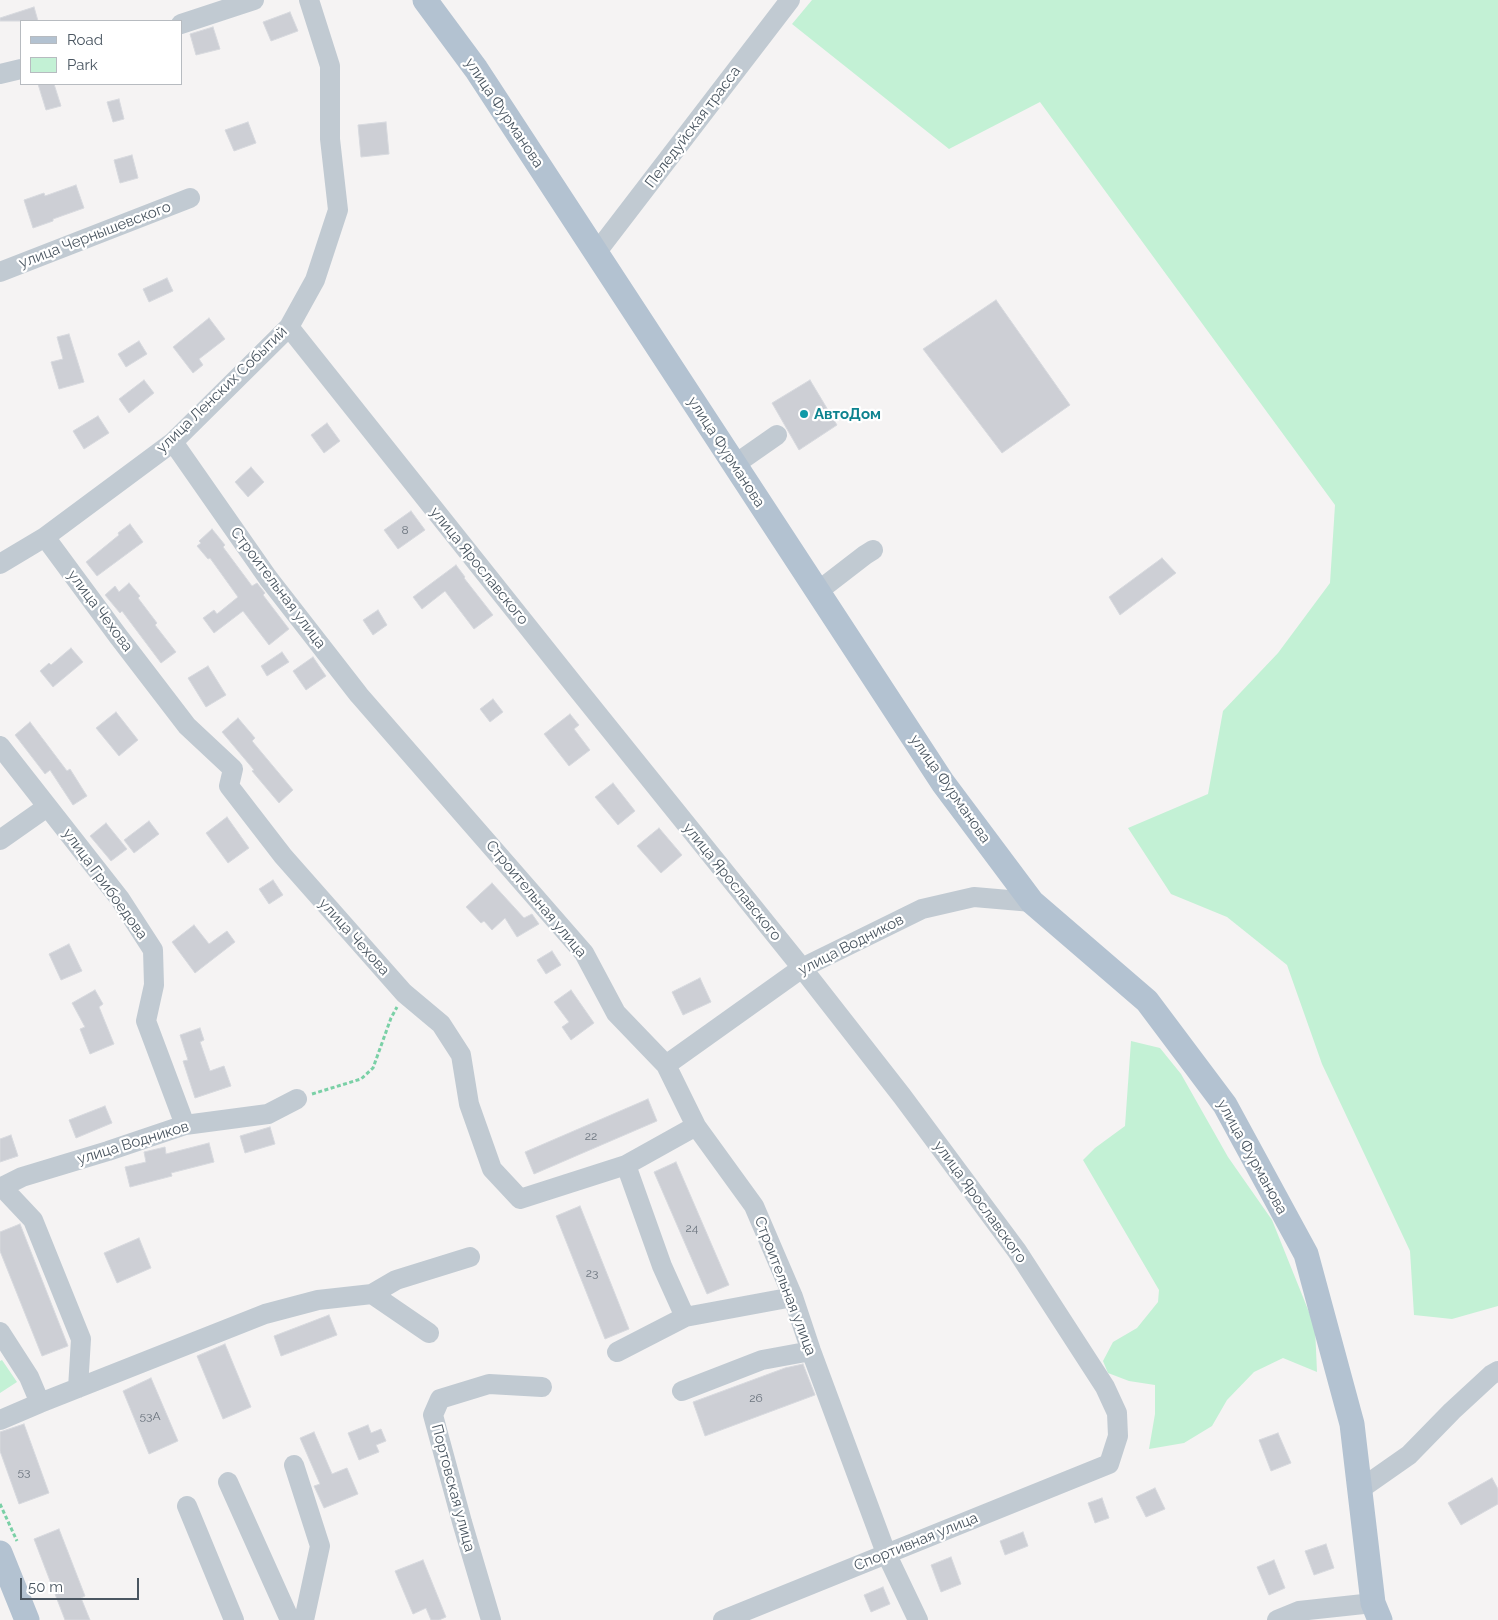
<!DOCTYPE html>
<meta charset="utf-8">
<style>
body{margin:0}
#map{position:relative;width:1498px;height:1620px;overflow:hidden;background:#f5f3f3;font-family:Raleway,sans-serif}
canvas{display:block}
.legend{position:absolute;left:20px;top:20px;width:162px;height:65px;box-sizing:border-box;background:#fff;border:1px solid #b7bbc0;margin:0;padding:6px 9px;list-style:none;font-size:15px;color:#4a5661}
.legend li{display:flex;align-items:center;gap:10px;height:25px}
.legend b{width:25px;border:1px solid #b7bbc0}
.scale{position:absolute;left:20px;top:1578px;width:119px;height:22px;box-sizing:border-box;border:2px solid #4a5661;border-top:0;padding-left:6px;font-size:15px;line-height:18px;white-space:nowrap;color:#4a5661;-webkit-text-stroke:4px #fff;paint-order:stroke}
</style>
<div id="map">
<canvas width="1498" height="1620"></canvas>
<ul class="legend">
<li><b style="height:6px;background:#b3c2d1"></b>Road</li>
<li><b style="height:14px;background:#c3f1d5"></b>Park</li>
</ul>
<div class="scale">50 m</div>
</div>
<script>
const ctx = document.querySelector('canvas').getContext('2d');
ctx.lineJoin = 'round';
function fillPath(path, color) { ctx.fillStyle = color; ctx.fill(path, 'evenodd'); }
const toPath = rows => new Path2D(rows.map(r => 'M' + r).join(''));
function stroke(path, color, width, dash) { ctx.strokeStyle = color; ctx.lineWidth = width; ctx.lineCap = dash ? 'butt' : 'round'; ctx.setLineDash(dash || []); ctx.stroke(path); }
function label(font, color, halo, rows, align = 'center') {
  ctx.font = font + ' Raleway,sans-serif'; ctx.lineWidth = 4.5; ctx.setLineDash([]); ctx.textBaseline = 'middle'; ctx.strokeStyle = halo; ctx.fillStyle = color; for (const [text, x, y, turn = 0] of rows) {
    ctx.save(); ctx.translate(x, y); ctx.rotate((+turn || 0) * Math.PI / 180); ctx.textAlign = isNaN(turn) ? turn : align; if (halo) ctx.strokeText(text, 0, 0); ctx.fillText(text, 0, 0); ctx.restore();
  }
}
fillPath(toPath([
 [812,0,1498,0,1498,1306,1452,1319,1414,1315,1410,1251,1322,1064,1287,965,1227,917,1171,894,1128,828,1208,794,1223,711,1278,653,1330,583,1335,505,1040,102,949,149,792,24],
 [1131,1041,1160,1048,1181,1074,1228,1157,1272,1220,1315,1327,1317,1372,1283,1358,1254,1372,1227,1400,1212,1426,1184,1443,1149,1449,1155,1414,1155,1385,1129,1381,1108,1373,1103,1361,1113,1342,1137,1328,1158,1302,1159,1290,1083,1160,1095,1148,1125,1126],
 [2,1360,17,1382,0,1393,0,1361]
]), '#c3f1d5');
const building = toPath([
 [34,7,38,21,0,21,0,18,34,7],
 [290,12,298,31,271,41,263,22,290,12],
 [213,27,220,49,196,55,190,34,213,27],
 [38,84,54,84,61,106,46,110,38,84],
 [119,99,124,119,113,122,107,102,119,99],
 [248,122,256,143,234,151,225,130,248,122],
 [386,122,389,154,361,157,358,125,386,122],
 [132,155,138,178,120,183,114,160,132,155],
 [76,185,84,208,53,219,53,221,33,228,24,200,44,193,45,196,76,185],
 [167,278,173,291,149,302,143,289,167,278],
 [996,300,1070,405,1002,453,923,349,996,300],
 [209,318,225,339,199,359,203,365,193,373,173,347,209,318],
 [69,334,84,382,59,389,51,362,63,359,57,337,69,334],
 [139,341,147,354,126,367,118,354,139,341],
 [144,380,154,393,129,413,119,399,144,380],
 [810,380,837,425,799,450,772,403,810,380],
 [98,416,109,433,84,449,73,431,98,416],
 [327,423,340,441,324,453,311,435,327,423],
 [251,467,264,482,248,497,235,482,251,467],
 [411,511,425,530,398,549,384,530,411,511],
 [130,524,143,542,97,576,86,562,119,535,118,533,130,524],
 [212,529,225,545,223,547,252,586,257,583,265,593,263,595,289,629,269,645,243,611,214,633,203,618,214,610,217,614,238,597,210,558,208,559,197,546,201,543,199,541,212,529],
 [1162,558,1176,573,1120,615,1109,597,1162,558],
 [456,565,465,577,464,578,493,615,474,629,445,591,422,609,413,597,456,565],
 [129,583,140,596,138,598,157,623,155,625,176,652,161,663,122,611,120,613,105,595,115,586,119,592,129,583],
 [378,610,387,625,373,635,363,620,378,610],
 [71,648,83,662,53,687,40,671,49,663,51,665,71,648],
 [282,652,289,662,267,676,261,666,282,652],
 [313,657,326,676,306,690,293,671,313,657],
 [208,666,226,695,206,707,188,678,208,666],
 [493,699,503,712,490,722,480,709,493,699],
 [116,712,138,740,119,756,96,728,116,712],
 [570,714,579,725,574,729,590,750,569,766,544,734,570,714],
 [238,718,255,738,252,741,293,790,279,803,252,771,254,770,222,732,238,718],
 [30,722,67,771,70,769,87,796,73,805,50,770,45,774,15,735,30,722],
 [613,783,635,811,618,825,595,797,613,783],
 [227,817,249,848,228,863,206,833,227,817],
 [149,821,159,834,134,853,124,840,149,821],
 [106,823,127,849,111,861,90,836,106,823],
 [659,828,682,855,661,873,637,846,659,828],
 [273,880,283,895,269,904,259,889,273,880],
 [492,883,524,918,532,914,539,924,517,937,505,918,492,930,484,921,481,923,466,907,492,883],
 [194,925,209,944,227,931,235,942,195,973,172,942,194,925],
 [69,944,82,971,61,980,49,954,69,944],
 [552,951,561,965,546,974,537,960,552,951],
 [700,978,711,1002,683,1015,672,992,700,978],
 [95,990,103,1004,99,1007,114,1044,90,1054,80,1029,85,1027,72,1003,95,990],
 [571,990,594,1023,571,1040,562,1027,569,1022,554,1002,571,990],
 [200,1028,204,1040,200,1042,210,1071,224,1066,231,1086,195,1098,183,1061,188,1060,180,1035,200,1028],
 [648,1099,657,1121,534,1174,525,1152,648,1099],
 [105,1106,112,1123,76,1138,69,1120,105,1106],
 [270,1127,275,1144,245,1153,240,1136,270,1127],
 [11,1135,18,1156,0,1162,0,1139,11,1135],
 [209,1143,214,1162,171,1173,172,1176,130,1187,125,1167,146,1162,144,1152,165,1147,166,1154,209,1143],
 [676,1162,729,1285,707,1294,654,1172,676,1162],
 [580,1206,629,1329,605,1339,556,1216,580,1206],
 [20,1224,68,1346,42,1356,0,1251,0,1232,20,1224],
 [139,1238,151,1268,117,1283,104,1253,139,1238],
 [329,1315,337,1335,281,1356,274,1336,329,1315],
 [225,1344,251,1407,223,1419,197,1356,225,1344],
 [803,1364,815,1395,705,1436,693,1402,785,1368,803,1364],
 [151,1378,178,1441,149,1454,123,1391,151,1378],
 [24,1424,49,1493,19,1504,0,1451,0,1432,24,1424],
 [368,1425,371,1433,381,1429,386,1441,376,1445,379,1452,359,1460,348,1433,368,1425],
 [314,1432,332,1474,347,1468,358,1494,324,1508,314,1486,320,1484,300,1438,314,1432],
 [1278,1433,1291,1463,1271,1471,1259,1440,1278,1433],
 [1492,1478,1498,1489,1498,1504,1461,1525,1448,1503,1492,1478],
 [1155,1488,1165,1509,1146,1517,1136,1497,1155,1488],
 [1102,1498,1109,1518,1095,1523,1088,1503,1102,1498],
 [59,1529,85,1596,81,1598,90,1620,65,1620,34,1539,59,1529],
 [1023,1532,1028,1546,1005,1555,1000,1541,1023,1532],
 [1326,1544,1334,1568,1314,1575,1305,1551,1326,1544],
 [951,1557,961,1584,941,1592,931,1565,951,1557],
 [423,1560,446,1617,439,1620,431,1620,426,1608,413,1614,395,1571,423,1560],
 [1274,1560,1285,1588,1269,1595,1257,1567,1274,1560],
 [883,1587,890,1604,871,1612,864,1595,883,1587]
]);
fillPath(building, '#cdcfd5');
stroke(building, '#d7d9de', 1);
stroke(toPath([
 [312,1094,361,1079,373,1068,391,1018,397,1007],
 [0,1504,17,1541]
]), '#7ad0a6', 3, [4, 2.5]);
stroke(toPath([
 [181,24,254,0],
 [0,74,21,69],
 [596,253,790,0],
 [0,272,190,198],
 [289,327,575,686,802,968,902,1096,1017,1251,1105,1387,1117,1413,1118,1436,1109,1464,723,1620],
 [173,442,268,578,359,695,584,953,616,1013,666,1065,696,1126,754,1206,793,1297,811,1351,886,1553,918,1620],
 [734,465,777,435],
 [45,537,118,636,187,726,233,769,229,786,283,856,404,993,441,1024,461,1055,469,1104,492,1169,520,1199,626,1165,696,1126],
 [0,564,45,537,173,442,289,327,315,280,338,210,330,139,330,66,309,0],
 [817,592,865,555,873,550],
 [0,746,120,899,153,950,154,985,146,1021,185,1125],
 [0,840,47,807],
 [666,1065,802,968,922,909,974,897,1032,902],
 [626,1165,662,1266,685,1317,793,1297],
 [0,1187,2,1187,22,1177,108,1151,185,1125,268,1114,297,1099],
 [2,1187,33,1220,81,1339,78,1388],
 [372,1294,396,1280,470,1257],
 [0,1332,29,1377,40,1403],
 [617,1352,685,1317],
 [682,1391,762,1360,811,1351],
 [0,1420,40,1403,265,1314,318,1300,372,1294,429,1333],
 [294,1465,320,1546,304,1620],
 [228,1482,290,1620],
 [1359,1490,1409,1455,1452,1411,1491,1375,1498,1371],
 [187,1506,234,1620],
 [491,1620,462,1522,433,1415,440,1399,489,1384,542,1387],
 [1277,1620,1299,1611,1373,1603]
]), '#c1cad2', 20);
stroke(toPath([
 [425,0,476,69,943,783,1032,902,1147,1001,1225,1105,1306,1254,1352,1424,1373,1603,1380,1620],
 [0,1553,27,1620]
]), '#b3c2d1', 25);
for (const [x, y, r, color] of [
 [804,414,5,"#0f9aa8"]
]) { const dot = new Path2D(); dot.arc(x, y, r, 0, 2 * Math.PI); ctx.fillStyle = color; ctx.fill(dot); stroke(dot, '#fff', 2); }
label('12px', '#6b747e', null, [
 ["8",405,530],
 ["22",591,1136],
 ["24",692,1228],
 ["23",592,1273],
 ["26",756,1398],
 ["53А",150,1416],
 ["53",24,1472]
]);
label('15px', '#4a5661', '#fff', [
 ["улица Фурманова",504,113,56],
 ["Пеледуйская трасса",693,127,-53],
 ["улица Чернышевского",95,235,-21],
 ["улица Ленских Событий",222,390,-44],
 ["улица Фурманова",726,452,57],
 ["улица Ярославского",479,566,51],
 ["Строительная улица",278,588,53],
 ["улица Чехова",100,611,53],
 ["улица Фурманова",950,789,55],
 ["улица Ярославского",732,882,51],
 ["улица Грибоедова",105,884,54],
 ["Строительная улица",536,899,50],
 ["улица Чехова",354,937,48],
 ["улица Водников",851,945,-27],
 ["улица Водников",133,1143,-17],
 ["улица Фурманова",1252,1157,61],
 ["улица Ярославского",980,1202,54],
 ["Строительная улица",785,1286,69],
 ["Портовская улица",453,1488,75],
 ["Спортивная улица",916,1542,-22]
]);
label('bold 15px', '#0d838f', '#fff', [
 ["АвтоДом",814,414]
], 'left');
</script>
